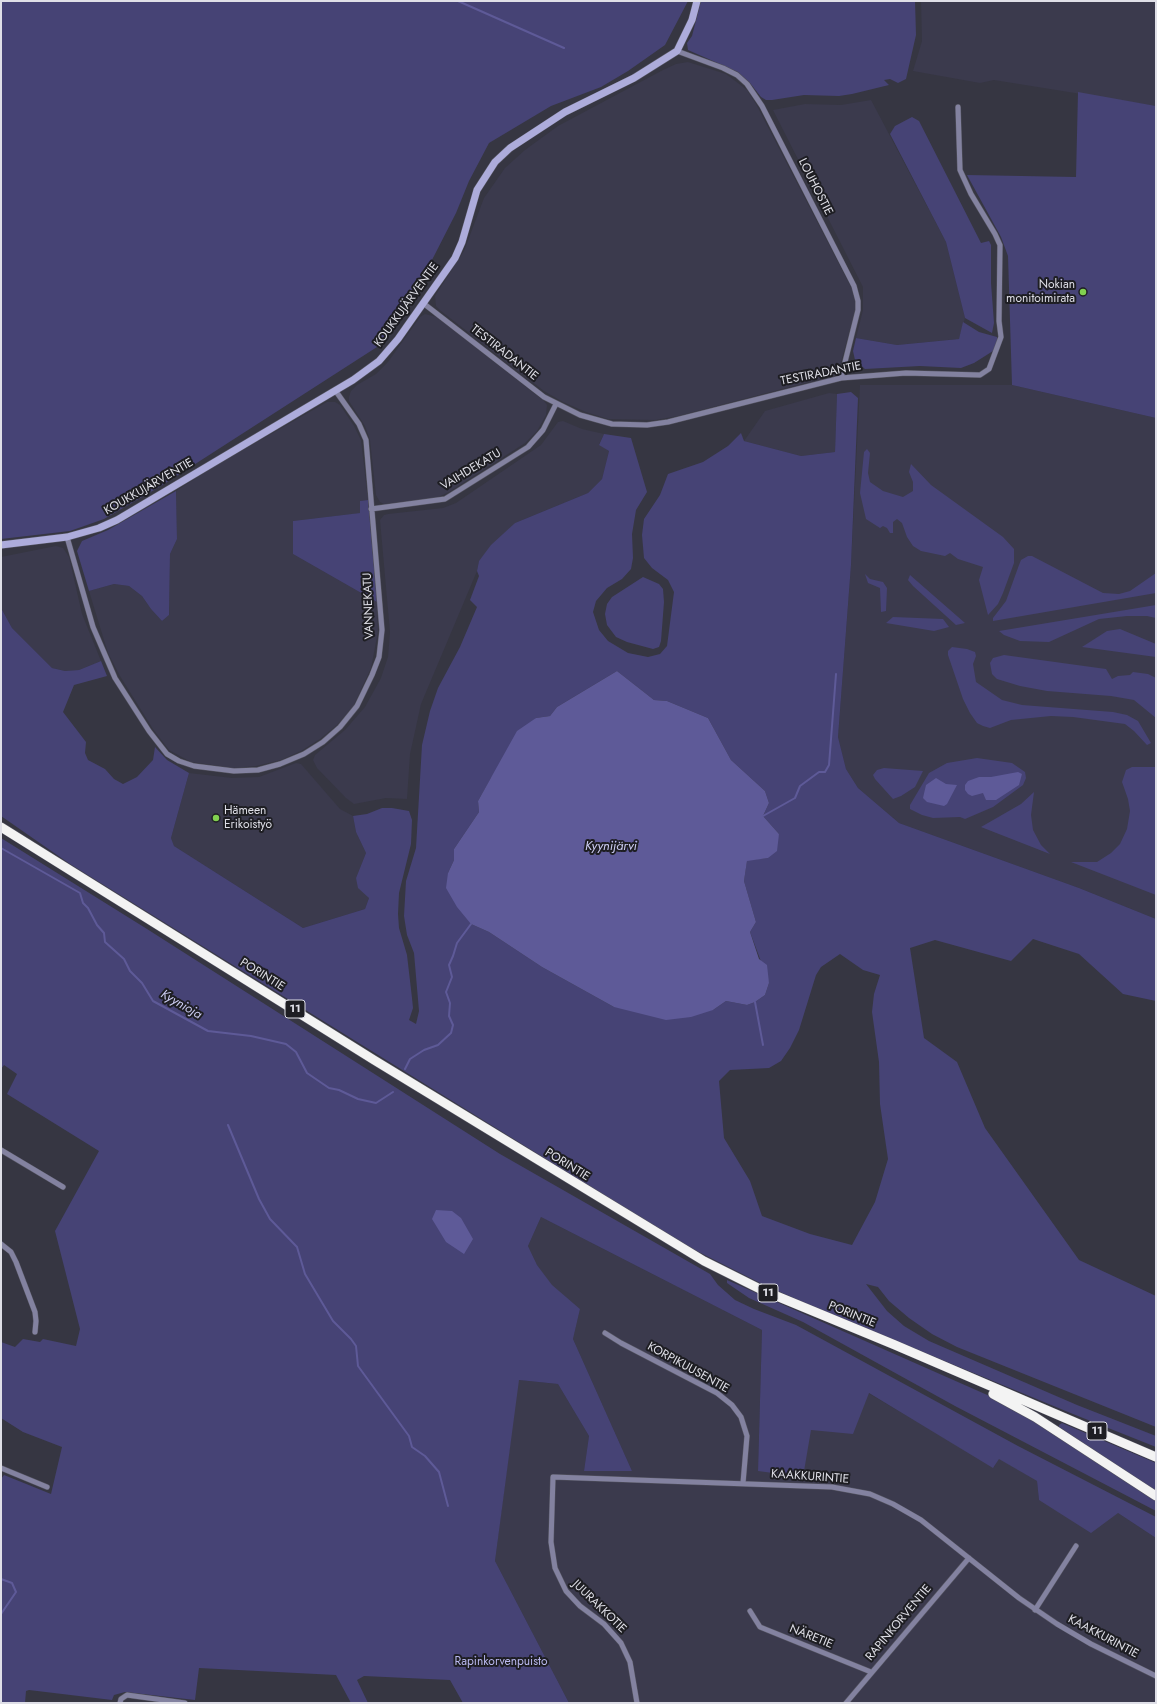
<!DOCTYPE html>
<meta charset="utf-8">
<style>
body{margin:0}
#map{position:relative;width:1157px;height:1704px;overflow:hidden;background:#363642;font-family:Jost,sans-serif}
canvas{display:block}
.frame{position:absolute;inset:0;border:2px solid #dfdfe7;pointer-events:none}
</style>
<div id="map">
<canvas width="1157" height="1704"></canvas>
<div class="frame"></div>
</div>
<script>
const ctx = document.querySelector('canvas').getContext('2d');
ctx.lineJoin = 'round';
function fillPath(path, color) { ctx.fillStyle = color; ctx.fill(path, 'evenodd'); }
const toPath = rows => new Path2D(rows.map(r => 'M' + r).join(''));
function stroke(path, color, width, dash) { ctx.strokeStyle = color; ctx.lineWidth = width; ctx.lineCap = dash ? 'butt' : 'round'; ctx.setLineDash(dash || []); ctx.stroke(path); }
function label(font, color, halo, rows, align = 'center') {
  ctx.font = font + ' Jost,sans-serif'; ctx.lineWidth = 4; ctx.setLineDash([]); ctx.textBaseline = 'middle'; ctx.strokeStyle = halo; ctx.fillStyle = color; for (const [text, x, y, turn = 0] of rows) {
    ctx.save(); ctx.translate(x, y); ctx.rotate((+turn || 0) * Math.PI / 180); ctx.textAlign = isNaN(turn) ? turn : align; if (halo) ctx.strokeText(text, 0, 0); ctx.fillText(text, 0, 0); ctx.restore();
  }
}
fillPath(toPath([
 [921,1,1156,1,1156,106,994,80,980,83,913,71,922,41],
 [688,62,726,74,747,90,756,104,852,289,855,301,855,311,838,373,836,375,678,416,655,420,608,419,586,412,563,402,544,391,441,311,436,306,435,296,464,251,484,198,505,168,525,150,558,126,663,70,676,64],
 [871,100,946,242,965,318,959,339,897,345,856,338,863,310,863,287,773,110,805,104,841,105],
 [425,314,437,317,544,401,547,405,546,415,537,431,525,443,449,492,436,498,384,504,380,502,376,495,370,440,365,426,349,401,349,397,351,391,357,385,376,374,388,362,420,317],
 [860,385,1012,385,1156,418,1156,919,1079,888,899,823,858,788,846,769,838,737,851,565],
 [829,393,837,394,835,452,801,456,744,441,765,411],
 [327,402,335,402,340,405,354,426,361,440,368,500,360,501,361,513,293,521,293,554,377,602,378,632,371,668,354,705,337,725,320,739,301,751,281,760,256,766,233,768,191,762,169,750,153,729,120,676,108,653,89,591,114,584,129,586,142,596,151,609,162,621,169,615,170,554,177,539,176,491,215,466],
 [563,421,582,429,604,434,599,444,609,451,602,479,588,493,515,523,479,561,477,571,421,704,410,754,407,799,386,798,354,804,346,798,317,768,313,760,315,755,345,730,365,707,381,678,388,657,390,632,380,520,384,515,388,514,443,508,456,503,541,445,558,422],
 [56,546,63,548,69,557,82,614,101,661,79,670,65,671,52,668,12,628,1,608,1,557],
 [296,763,301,764,340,809,353,816,356,832,366,853,356,878,369,898,365,909,303,928,174,846,171,838,189,773,232,778,259,777],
 [541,1217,762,1330,758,1471,811,1430,868,1393,994,1467,999,1458,1037,1481,1039,1500,1118,1513,1156,1538,1156,1703,569,1703,495,1561,518,1380,558,1384,589,1436,584,1471,632,1471,573,1339,580,1309,552,1286,537,1265,528,1246]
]), '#3b3a4d');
fillPath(toPath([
 [1,1,688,1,665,45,628,71,601,87,551,106,489,143,469,181,456,213,412,299,377,347,161,486,104,519,70,531,1,539],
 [701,1,915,1,916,35,906,79,898,83,890,79,884,80,889,85,852,94,839,96,804,95,772,100,766,100,761,97,750,83,738,72,688,50,687,43,692,36],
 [1078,92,1156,106,1156,418,1012,385,1008,256,1001,237,967,175,1076,177],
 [912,117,919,121,981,243,989,241,991,245,991,283,994,323,992,333,965,318,946,242,890,134,895,126],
 [963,322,979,332,997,337,998,340,993,351,974,363,961,368,920,366,865,369,855,360,853,351,856,338,897,345,959,339],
 [851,392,858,398,851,565,838,737,846,769,858,788,899,823,1079,888,1156,919,1156,1001,1123,994,1079,954,1033,939,1011,961,935,940,910,948,924,1038,957,1062,985,1128,1079,1260,1156,1296,1156,1427,957,1347,932,1334,909,1318,889,1301,878,1287,866,1284,887,1311,904,1326,929,1341,1077,1405,1156,1436,1156,1447,1073,1414,816,1308,762,1284,683,1244,70,864,1,816,1,608,12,628,52,668,65,671,79,670,101,661,107,676,74,685,63,712,86,742,85,753,88,760,105,769,114,779,123,784,137,777,153,760,155,747,167,760,189,773,171,838,174,846,303,928,365,909,369,898,358,888,356,878,366,853,356,832,353,816,367,814,382,808,392,808,409,811,412,820,411,844,399,893,398,914,399,928,407,955,412,998,413,1008,409,1020,416,1024,419,1011,414,953,407,935,404,916,406,881,416,848,422,745,430,711,438,688,460,647,477,607,470,600,479,576,477,571,479,561,491,545,515,523,588,493,602,479,609,451,599,445,604,434,631,438,647,492,636,510,632,534,633,558,631,569,622,579,607,588,596,601,593,612,599,630,608,641,628,653,648,657,660,654,667,646,674,592,668,580,652,568,644,558,642,535,644,519,660,495,668,474,703,462,728,446,741,433,744,441,801,456,835,452,837,394],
 [617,671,654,700,667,701,708,718,731,760,765,791,769,803,763,816,779,834,768,858,747,860,744,881,756,922,750,932,769,983,765,995,755,1002,747,1005,726,1001,713,1010,614,1007,542,967,489,932,471,924,448,873,454,860,454,849,479,812,478,801,491,778,536,718,550,716,557,707],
 [840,954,863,970,880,975,874,994,872,1012,879,1062,880,1104,888,1159,875,1202,852,1245,810,1234,762,1216,750,1181,724,1138,719,1081,730,1070,769,1068,781,1061,790,1048,799,1030,816,975,821,967],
 [867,449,870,453,868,473,870,482,883,491,903,497,913,491,913,482,909,472,911,464,931,485,1003,537,1014,549,1014,563,1003,593,998,604,988,615,979,580,983,567,958,559,950,553,945,556,921,551,913,546,907,537,902,523,897,519,893,522,893,533,890,533,887,528,883,526,880,528,866,519,860,493,864,452],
 [176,491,177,539,170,554,169,615,162,621,151,609,142,596,129,586,114,584,89,591,77,551,82,541,108,530],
 [368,500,377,602,293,554,293,521,360,513,360,501],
 [1028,556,1032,556,1103,593,1119,594,1130,591,1156,573,1156,593,993,621,993,618,1006,601,1019,565,1021,560],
 [865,574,870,579,883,582,887,588,886,611,881,612,880,588,868,583],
 [910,575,965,623,956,625,913,586,908,580],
 [643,577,659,584,663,589,664,602,661,641,659,647,653,649,627,642,616,637,607,625,605,614,607,604,612,597],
 [1156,605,1156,618,1147,616,1127,616,1099,619,1049,642,1020,641,1004,635,999,631],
 [893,617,943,619,949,627,934,631,886,623],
 [1120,629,1156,644,1156,657,1082,647,1107,631],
 [952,647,967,649,975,652,976,656,973,664,976,682,1002,700,1022,705,1113,712,1127,715,1138,721,1151,743,1147,745,1134,731,1125,724,1073,717,1051,716,1011,720,990,728,983,726,977,723,970,713,963,699,948,655,948,651],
 [1004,655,1106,669,1112,679,1118,676,1130,675,1133,672,1148,674,1156,678,1156,718,1134,700,1111,696,1047,691,1020,686,997,679,992,674,990,663,993,658],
 [977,758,1012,763,1025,772,1026,778,1023,785,993,807,965,819,960,817,933,818,922,815,910,809,910,805,929,773,947,763],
 [1132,767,1156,767,1156,895,1071,862,1097,862,1111,853,1120,844,1127,829,1130,811,1128,799,1122,782,1126,770],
 [884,768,923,771,915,787,901,796,893,799,875,779,873,775,877,770],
 [1034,792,1031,815,1033,830,1041,845,1050,854,981,827,1021,804],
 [1,838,147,929,500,1154,710,1274,718,1285,735,1300,754,1309,796,1325,1018,1446,1156,1517,1156,1538,1118,1513,1091,1533,1039,1500,1037,1481,999,1459,993,1468,869,1393,853,1434,811,1430,803,1477,758,1471,762,1330,541,1217,528,1246,537,1265,552,1285,580,1309,573,1339,632,1471,584,1471,589,1436,558,1384,519,1380,495,1561,569,1703,463,1703,450,1680,364,1676,357,1680,368,1703,351,1703,336,1675,199,1668,195,1700,125,1692,114,1695,112,1700,29,1690,26,1691,25,1703,1,1703,1,1479,4,1475,51,1494,62,1447,23,1432,1,1418,1,1342,15,1347,23,1339,40,1342,43,1339,76,1346,80,1329,55,1231,99,1151,7,1094,17,1074,4,1065,1,1069],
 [727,1280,1019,1409,1156,1500,1156,1511,955,1406,803,1322,749,1298,727,1283],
 [1062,1423,1156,1463,1156,1493,1059,1427,1059,1425]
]), '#464375');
fillPath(toPath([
 [617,671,654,700,667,701,708,718,731,760,765,791,769,803,763,816,779,834,777,851,768,858,747,861,744,881,756,922,750,932,759,959,767,965,769,983,765,995,755,1002,747,1005,726,1001,713,1010,691,1017,666,1020,614,1007,542,967,489,932,471,924,457,907,446,888,448,873,454,860,454,849,479,812,478,801,517,731,536,718,550,716,557,707],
 [1018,772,1022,774,1019,785,996,800,986,800,983,793,972,796,968,794,965,790,965,785,968,781,979,777,991,777],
 [936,778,946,784,957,785,947,804,944,806,927,802,923,798,926,785],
 [436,1210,452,1211,461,1218,473,1239,464,1254,446,1242,432,1219]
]), '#5e5a98');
stroke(toPath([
 [458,1,564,48],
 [763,816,795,798,800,786,819,772,825,772,829,765,836,674],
 [1,848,80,893,83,903,88,908,97,925,104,933,105,942,124,959,130,971,142,983,153,1001,208,1031,251,1036,286,1044,296,1052,307,1073,329,1088,339,1090,358,1099,376,1103,393,1092],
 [755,1002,763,1045],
 [405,1069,410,1059,424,1050,438,1045,451,1033,453,1025,449,1016,450,1003,446,992,452,977,449,965,453,956,457,943,471,924],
 [228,1125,259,1199,270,1219,297,1247,305,1274,333,1321,351,1339,356,1346,358,1366,409,1436,412,1447,425,1456,439,1472,448,1506],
 [1,1579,12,1583,16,1592,1,1614]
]), '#5e5a98', 2);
const street = toPath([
 [677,51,723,68,737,75,747,84,762,106,854,286,858,301,858,310,841,378],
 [423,303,544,397,580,415,612,424,647,425,668,422,841,378,906,373,980,375,989,369,1001,337,999,321,1000,245,995,234,971,194,960,170,958,107],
 [371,509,445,499,528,447,543,430,556,404],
 [67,537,93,627,115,678,149,731,167,754,179,761,194,766,234,771,258,770,280,764,304,754,323,742,340,727,357,706,372,675,379,657,382,630,366,440,359,424,335,390],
 [1,1150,63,1187],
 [1,1244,11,1252,16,1262,35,1312,36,1321,35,1332],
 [605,1333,621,1343,717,1393,732,1405,741,1417,747,1436,743,1483],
 [1,1468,47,1487],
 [1035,1610,1076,1546],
 [750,1611,760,1627,871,1672],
 [120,1703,121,1699,127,1695,185,1703],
 [637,1703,630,1662,621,1643,604,1624,580,1606,566,1591,555,1568,551,1542,553,1477,832,1487,870,1494,893,1504,921,1520,1019,1598,1057,1624,1091,1644,1156,1676],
 [846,1703,969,1558]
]);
const secondary = toPath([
 [1,545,67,537,99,528,117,520,353,380,379,361,398,339,455,258,462,242,477,190,495,162,510,148,565,112,634,78,677,51,692,20,697,1]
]);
const highway = toPath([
 [1,827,374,1060,704,1261,762,1290,895,1345,1156,1457],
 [993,1394,1035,1417,1156,1496]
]);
stroke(street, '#545460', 6);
stroke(secondary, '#545460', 8);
stroke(highway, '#545460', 10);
stroke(street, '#8382a0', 5);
stroke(secondary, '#adacdb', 7);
stroke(highway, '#f3f3f3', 9);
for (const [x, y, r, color] of [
 [1083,292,4,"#81d050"],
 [216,818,4,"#81d050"]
]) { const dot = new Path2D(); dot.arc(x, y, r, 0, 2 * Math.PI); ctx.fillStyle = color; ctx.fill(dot); stroke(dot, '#1e1e23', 1.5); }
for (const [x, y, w] of [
 [295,1009,20],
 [768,1293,20],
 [1097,1431,20]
]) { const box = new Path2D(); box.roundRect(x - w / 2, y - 9, w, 18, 3); ctx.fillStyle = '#1e1e23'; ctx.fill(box); stroke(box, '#dfdfe7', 1); }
label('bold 11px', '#dfdfe7', null, [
 ["11",295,1009],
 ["11",768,1293],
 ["11",1097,1431]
]);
label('12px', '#dfdfe7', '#1e1e23', [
 ["LOUHOSTIE",815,187,63],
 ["KOUKKUJÄRVENTIE",407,305,-54],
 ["TESTIRADANTIE",504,353,38],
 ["TESTIRADANTIE",821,374,-11],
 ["VAIHDEKATU",471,470,-31],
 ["KOUKKUJÄRVENTIE",149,487,-30],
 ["VANNEKATU",369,606,-92],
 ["PORINTIE",262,975,32],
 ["PORINTIE",567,1165,32],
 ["PORINTIE",852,1315,22],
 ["KORPIKUUSENTIE",688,1368,29],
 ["KAAKKURINTIE",810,1477,4],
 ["JUURAKKOTIE",599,1607,44],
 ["RAPINKORVENTIE",899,1623,-50],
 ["NÄRETIE",811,1637,22],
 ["KAAKKURINTIE",1103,1637,28]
]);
label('12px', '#dfdfe7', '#1e1e23', [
 ["Nokian",1075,285],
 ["monitoimirata",1075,299],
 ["Hämeen",224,811,"left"],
 ["Erikoistyö",224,825,"left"]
], 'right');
label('12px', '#bab9f0', '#1e1e23', [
 ["Rapinkorvenpuisto",501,1662]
]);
label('italic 13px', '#ccccf2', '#1e1e23', [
 ["Kyynijärvi",611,847],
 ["Kyynioja",181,1005,30]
]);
</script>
